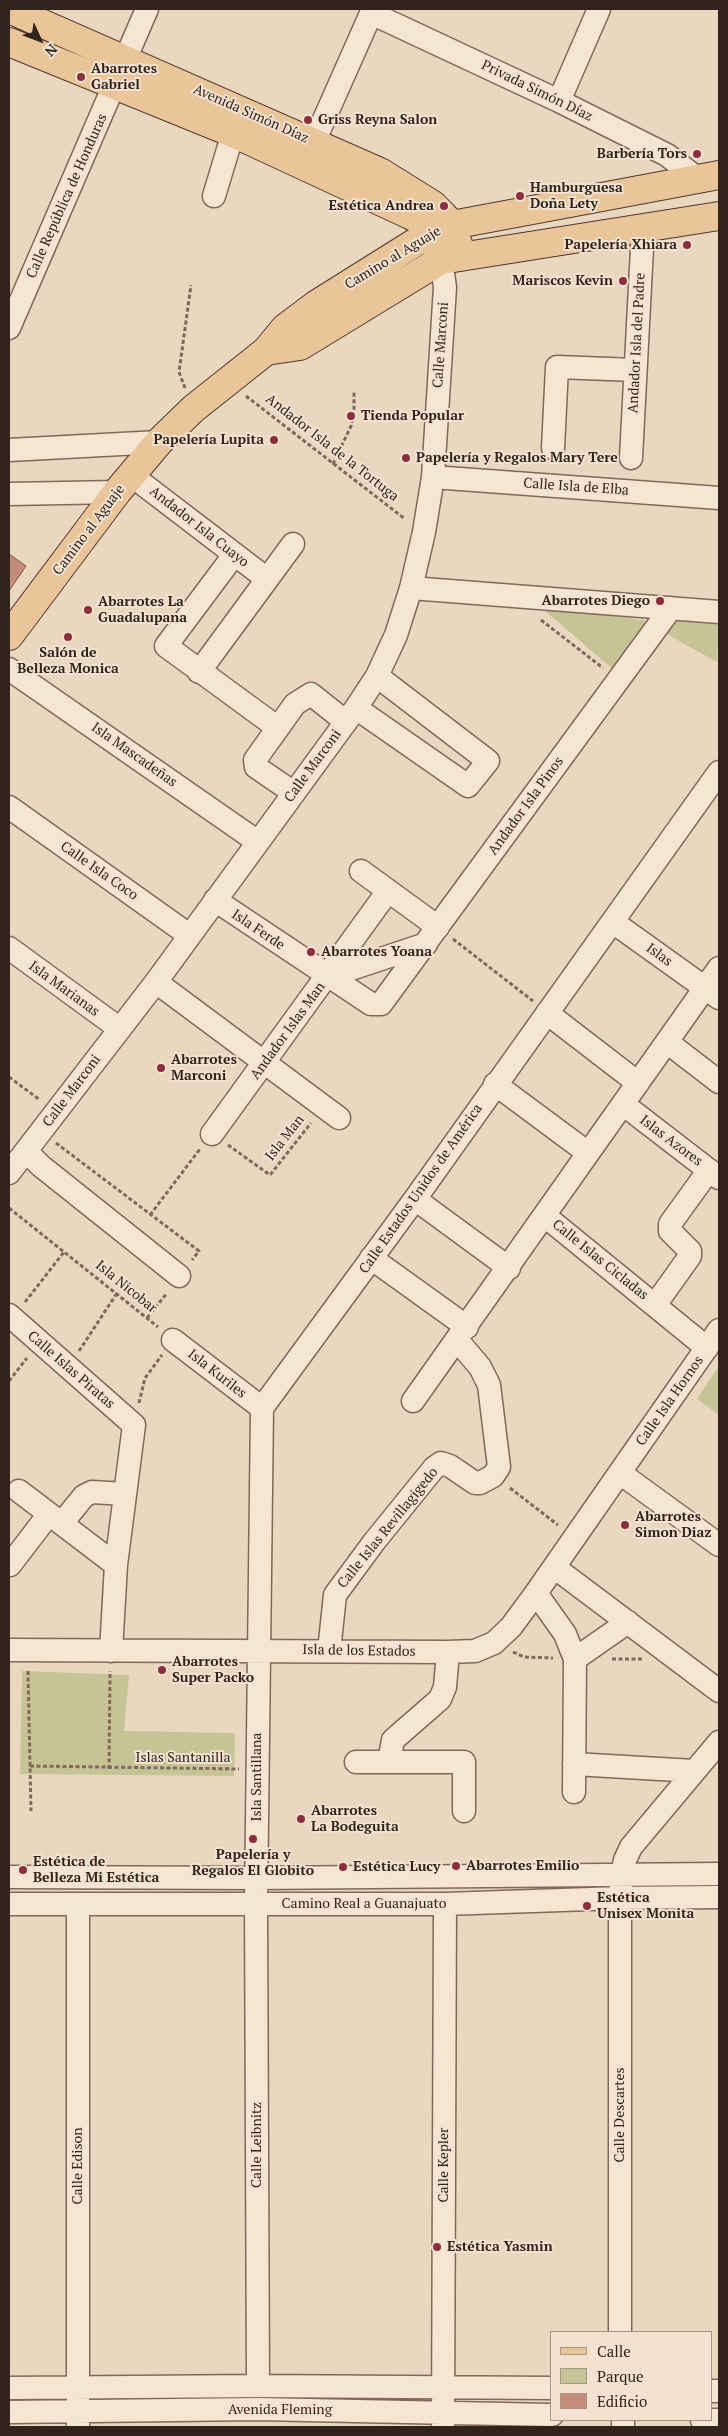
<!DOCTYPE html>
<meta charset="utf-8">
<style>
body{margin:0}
#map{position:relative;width:728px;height:2436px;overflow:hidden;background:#e9d7c0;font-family:"PT Serif",serif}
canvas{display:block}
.frame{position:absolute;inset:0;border:10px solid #32241d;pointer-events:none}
.legend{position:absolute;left:550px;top:2331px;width:162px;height:90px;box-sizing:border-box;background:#f2e2cf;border:1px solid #a59688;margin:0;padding:6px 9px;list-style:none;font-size:15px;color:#32241d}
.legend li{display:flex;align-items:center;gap:10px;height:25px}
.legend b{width:25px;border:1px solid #a59688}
.north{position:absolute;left:15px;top:15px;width:50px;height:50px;-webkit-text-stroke:4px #f2e2cf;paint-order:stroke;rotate:133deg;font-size:14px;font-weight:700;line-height:20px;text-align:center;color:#32241d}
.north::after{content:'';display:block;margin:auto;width:18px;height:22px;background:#32241d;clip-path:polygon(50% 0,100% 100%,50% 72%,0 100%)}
</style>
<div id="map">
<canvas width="728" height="2436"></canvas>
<div class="frame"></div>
<ul class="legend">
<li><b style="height:6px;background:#ebc59a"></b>Calle</li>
<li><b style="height:14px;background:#c6c496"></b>Parque</li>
<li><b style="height:14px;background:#c58c79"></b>Edificio</li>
</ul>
<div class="north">N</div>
</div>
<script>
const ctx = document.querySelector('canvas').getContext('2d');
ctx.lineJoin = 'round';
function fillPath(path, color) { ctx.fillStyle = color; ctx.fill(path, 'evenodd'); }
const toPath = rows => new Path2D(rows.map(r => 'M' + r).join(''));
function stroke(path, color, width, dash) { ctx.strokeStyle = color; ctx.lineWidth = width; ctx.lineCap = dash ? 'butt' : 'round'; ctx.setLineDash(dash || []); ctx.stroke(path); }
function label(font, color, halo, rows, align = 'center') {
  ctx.font = font + ' "PT Serif",serif'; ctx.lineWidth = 4; ctx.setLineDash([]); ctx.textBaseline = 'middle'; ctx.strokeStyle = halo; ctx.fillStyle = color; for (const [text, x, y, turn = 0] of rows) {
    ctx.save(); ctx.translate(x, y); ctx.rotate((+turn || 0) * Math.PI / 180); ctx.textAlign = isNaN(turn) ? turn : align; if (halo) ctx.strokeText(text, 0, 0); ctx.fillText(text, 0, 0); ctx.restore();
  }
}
fillPath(toPath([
 [536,603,654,622,616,672],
 [678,621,719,625,717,662,665,633],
 [719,1366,719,1415,697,1399],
 [22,1671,129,1675,124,1731,235,1733,234,1776,20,1774]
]), '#c6c496');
const building = toPath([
 [9,554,26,566,9,591,9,554]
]);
fillPath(building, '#c58c79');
stroke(building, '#7e5042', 1);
const minor = toPath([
 [371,13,559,101,667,155,698,179],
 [559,101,599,9],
 [314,142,373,9],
 [214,196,233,133],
 [9,328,147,9],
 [553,448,557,367,635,370],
 [9,450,159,442],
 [631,458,643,229],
 [131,475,267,579],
 [433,477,719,498],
 [9,494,117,492],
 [234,555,166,646,278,728],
 [411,588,719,612],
 [9,669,258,842],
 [199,672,293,544],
 [356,708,468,786,488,761,377,676],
 [294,793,256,767,255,760,295,704,311,694,346,722],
 [9,807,189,935],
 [361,871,438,927],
 [215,900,371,1004,381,1004,671,608],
 [613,922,719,998],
 [9,948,120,1029],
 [327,977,426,944],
 [156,982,339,1118],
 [547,1013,638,1083],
 [667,1042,719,1082],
 [495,1084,588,1153],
 [623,1104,719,1178],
 [212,1134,388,891],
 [26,1151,41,1166,179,1276],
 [9,1173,156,982,356,708,377,676,396,635,411,588,424,532,433,477,445,287,441,260],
 [415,1199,509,1268],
 [545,1216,707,1348],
 [371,1258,467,1327],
 [655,1305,690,1256,690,1251,670,1231,670,1224,709,1170],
 [9,1315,134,1425,116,1565,111,1651],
 [173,1340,262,1408],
 [413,1401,719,968],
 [620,1473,719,1545],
 [19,1491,116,1565],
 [62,1523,84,1496,92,1492,125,1494],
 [10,1565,49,1514],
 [554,1567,719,1691],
 [536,1593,565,1634,575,1659,574,1792],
 [9,1650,448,1652,475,1651,494,1643,511,1627,536,1593,719,1330],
 [329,1651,335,1595,374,1542,434,1468,441,1463,450,1466,475,1483,480,1483,493,1476,499,1467,489,1385,480,1367,457,1340],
 [575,1659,628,1622],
 [356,1762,464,1762,464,1811],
 [389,1762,393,1740,440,1699,445,1687,448,1652],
 [574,1764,694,1771],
 [9,1877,256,1878,719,1874],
 [9,1904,445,1904,620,1898,719,1897],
 [620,2332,620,1898,622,1874,625,1860,631,1847,719,1742],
 [258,2386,256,1904,262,1408,415,1199,719,772],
 [9,2388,258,2386,552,2388],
 [712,2391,719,2391],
 [9,2412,258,2409,552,2415],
 [702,2420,719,2420],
 [78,2427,78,1904],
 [443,2427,445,1904],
 [623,2427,623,2420]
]);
const major = toPath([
 [9,9,380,172,433,205,443,215,452,225,462,256],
 [9,42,233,133,410,215,420,220,432,232,441,260],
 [266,351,300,346,441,260,719,216],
 [9,636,117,492,159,442,193,409,266,351,285,328,317,304,432,232,452,225,719,175]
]);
stroke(minor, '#81685a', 25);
stroke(major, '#4f382e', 30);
stroke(toPath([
 [185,388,179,372,191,285],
 [246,396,405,519],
 [333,464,351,426,354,410,354,391],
 [541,620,603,668],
 [453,939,533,1001],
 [9,1077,40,1100],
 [56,1143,199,1251,192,1260],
 [228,1145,270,1175,311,1123],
 [9,1208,158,1327],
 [150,1215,200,1149],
 [25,1302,64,1252],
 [147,1318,167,1293],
 [79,1351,117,1293],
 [9,1381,27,1358],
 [139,1403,145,1378,162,1355],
 [510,1488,558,1525],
 [513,1652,524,1657,553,1658],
 [612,1659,643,1659],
 [28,1671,31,1811],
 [30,1766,239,1769],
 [109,1769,110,1671]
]), '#81685a', 3, [4, 2.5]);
stroke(minor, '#f5e5d3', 22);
stroke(major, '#ebc59a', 28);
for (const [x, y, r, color] of [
 [81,77,5,"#8b2f3e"],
 [308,120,5,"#8b2f3e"],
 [697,154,5,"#8b2f3e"],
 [520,196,5,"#8b2f3e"],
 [444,206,5,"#8b2f3e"],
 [687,245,5,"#8b2f3e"],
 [623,281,5,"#8b2f3e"],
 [351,416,5,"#8b2f3e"],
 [274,440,5,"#8b2f3e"],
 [406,458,5,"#8b2f3e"],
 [660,601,5,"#8b2f3e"],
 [88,610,5,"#8b2f3e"],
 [68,637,5,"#8b2f3e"],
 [311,952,5,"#8b2f3e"],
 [161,1068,5,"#8b2f3e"],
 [625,1525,5,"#8b2f3e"],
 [162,1670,5,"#8b2f3e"],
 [301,1819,5,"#8b2f3e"],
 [253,1839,5,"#8b2f3e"],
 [456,1866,5,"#8b2f3e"],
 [343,1867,5,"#8b2f3e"],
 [23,1870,5,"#8b2f3e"],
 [587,1906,5,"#8b2f3e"],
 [437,2247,5,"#8b2f3e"]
]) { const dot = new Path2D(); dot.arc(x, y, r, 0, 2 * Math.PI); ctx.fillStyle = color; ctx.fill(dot); stroke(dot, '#f2e2cf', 2); }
label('bold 14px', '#32241d', '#f2e2cf', [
 ["Abarrotes",91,69],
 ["Gabriel",91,85],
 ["Griss Reyna Salon",318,120],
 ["Barbería Tors",687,154,"right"],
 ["Hamburguesa",530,188],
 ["Doña Lety",530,204],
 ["Estética Andrea",434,206,"right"],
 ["Papelería Xhiara",677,245,"right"],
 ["Mariscos Kevin",613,281,"right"],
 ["Tienda Popular",361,416],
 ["Papelería Lupita",264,440,"right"],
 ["Papelería y Regalos Mary Tere",416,458],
 ["Abarrotes Diego",650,601,"right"],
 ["Abarrotes La",98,602],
 ["Guadalupana",98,618],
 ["Salón de",68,653,"center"],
 ["Belleza Monica",68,669,"center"],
 ["Abarrotes Yoana",321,952],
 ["Abarrotes",171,1060],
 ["Marconi",171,1076],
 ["Abarrotes",635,1517],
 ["Simon Diaz",635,1533],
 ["Abarrotes",172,1662],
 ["Super Packo",172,1678],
 ["Abarrotes",311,1811],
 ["La Bodeguita",311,1827],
 ["Papelería y",253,1855,"center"],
 ["Regalos El Globito",253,1871,"center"],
 ["Estética de",33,1862],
 ["Belleza Mi Estética",33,1878],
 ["Abarrotes Emilio",466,1866],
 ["Estética Lucy",353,1867],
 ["Estética",597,1898],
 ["Unisex Monita",597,1914],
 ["Estética Yasmin",447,2247]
], 'left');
label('14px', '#32241d', '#f2e2cf', [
 ["Privada Simón Díaz",537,91,26],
 ["Avenida Simón Díaz",251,114,24],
 ["Calle República de Honduras",67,196,-66],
 ["Camino al Aguaje",393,258,-31],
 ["Andador Isla del Padre",637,343,-87],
 ["Calle Marconi",441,345,-86],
 ["Andador Isla de la Tortuga",332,448,38],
 ["Calle Isla de Elba",576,487,4],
 ["Andador Isla Cuayo",199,527,38],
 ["Camino al Aguaje",89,530,-53],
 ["Isla Mascadeñas",134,755,35],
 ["Calle Marconi",313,766,-54],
 ["Andador Isla Pinos",526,806,-54],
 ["Calle Isla Coco",99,871,35],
 ["Isla Ferde",258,930,34],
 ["Islas",659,955,36],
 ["Isla Marianas",64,989,36],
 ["Andador Islas Man",288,1031,-54],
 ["Calle Marconi",72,1091,-53],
 ["Isla Man",285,1138,-52],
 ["Islas Azores",671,1141,37],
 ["Calle Estados Unidos de América",421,1189,-55],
 ["Calle Islas Cicladas",600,1260,39],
 ["Isla Nicobar",126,1287,39],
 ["Calle Islas Piratas",71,1370,41],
 ["Isla Kuriles",217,1374,38],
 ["Calle Isla Hornos",670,1401,-55],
 ["Calle Islas Revillagigedo",388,1528,-51],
 ["Isla de los Estados",359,1651,1],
 ["Islas Santanilla",183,1758],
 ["Isla Santillana",257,1777,-90],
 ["Camino Real a Guanajuato",364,1904],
 ["Calle Descartes",620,2115,-90],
 ["Calle Leibnitz",257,2145,-90],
 ["Calle Kepler",444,2165,-90],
 ["Calle Edison",78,2166,-90],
 ["Avenida Fleming",280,2410]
]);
</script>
